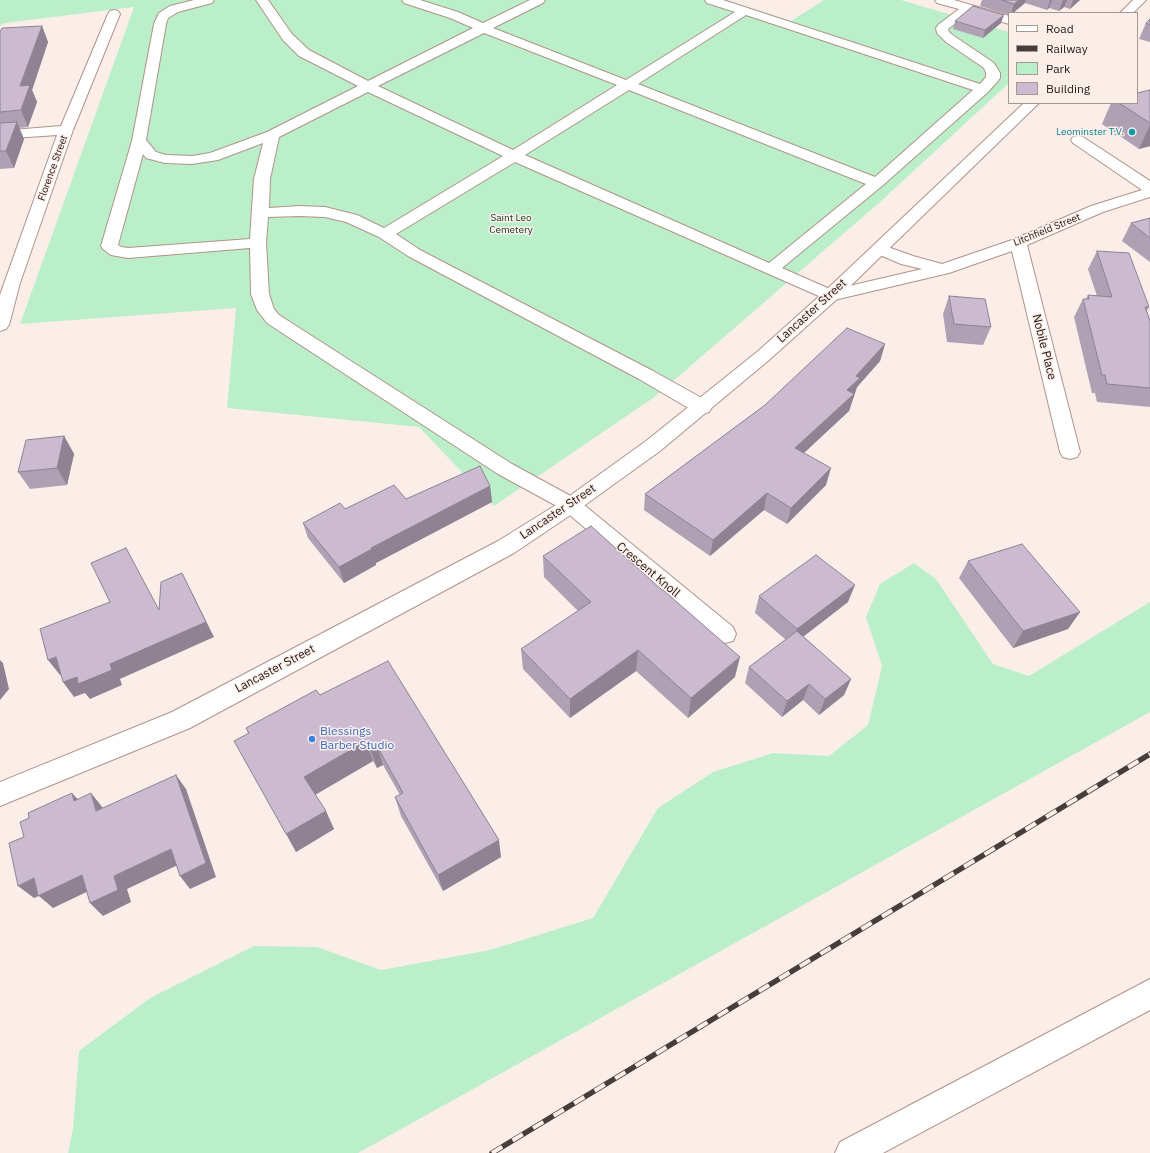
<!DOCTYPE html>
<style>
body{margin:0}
#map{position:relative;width:1150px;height:1153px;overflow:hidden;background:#fbeee9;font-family:"IBM Plex Sans",sans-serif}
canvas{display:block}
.legend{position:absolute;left:1008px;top:12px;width:130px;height:92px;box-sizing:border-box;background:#fbeee9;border:1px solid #a49893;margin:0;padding:5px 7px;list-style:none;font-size:12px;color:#211713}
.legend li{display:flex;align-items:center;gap:8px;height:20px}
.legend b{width:20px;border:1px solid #a49893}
</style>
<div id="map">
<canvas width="1150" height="1153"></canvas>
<ul class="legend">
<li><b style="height:5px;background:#fff"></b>Road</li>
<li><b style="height:5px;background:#483d39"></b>Railway</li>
<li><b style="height:11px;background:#bbefca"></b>Park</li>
<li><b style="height:11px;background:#ccbad1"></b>Building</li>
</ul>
</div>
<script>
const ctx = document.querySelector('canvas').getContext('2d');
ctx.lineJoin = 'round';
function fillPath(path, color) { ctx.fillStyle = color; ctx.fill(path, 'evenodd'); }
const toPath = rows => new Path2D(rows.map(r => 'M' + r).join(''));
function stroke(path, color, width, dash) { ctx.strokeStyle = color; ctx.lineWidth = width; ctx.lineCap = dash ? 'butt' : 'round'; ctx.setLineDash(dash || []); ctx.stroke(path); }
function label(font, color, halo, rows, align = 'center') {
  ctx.font = font + ' "IBM Plex Sans",sans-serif'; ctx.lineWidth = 3; ctx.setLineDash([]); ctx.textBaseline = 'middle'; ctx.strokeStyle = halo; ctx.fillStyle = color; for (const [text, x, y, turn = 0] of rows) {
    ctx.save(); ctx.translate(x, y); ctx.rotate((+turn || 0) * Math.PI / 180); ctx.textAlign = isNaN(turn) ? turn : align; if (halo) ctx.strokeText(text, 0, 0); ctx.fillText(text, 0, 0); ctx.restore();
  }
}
fillPath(toPath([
 [0,0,727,0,791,21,824,0,901,0,1009,32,1009,83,880,202,656,396,494,506,419,427,227,408,236,308,20,324,134,7,5,23,0,26],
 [914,563,936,579,993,664,1029,676,1150,602,1150,712,358,1153,68,1153,73,1129,79,1051,150,998,254,946,317,947,381,970,490,950,593,918,658,808,713,772,773,753,829,756,868,725,882,666,866,617,880,584]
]), '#bbefca');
const minor = toPath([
 [194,0,214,0,212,3,178,12,168,18,166,24,146,140,156,152,166,155,192,156,210,153,267,132,358,86,299,56,283,40,256,0,268,0,292,34,309,50,368,81,473,28,450,18,404,3,402,0,420,0,458,12,483,23,530,0,545,0,543,3,493,28,626,80,735,12,707,3,705,0,723,0,980,84,986,77,986,73,984,68,946,42,937,33,936,28,938,25,959,9,937,3,935,0,954,0,1009,16,1009,24,970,12,948,29,949,32,954,36,994,63,1000,73,1000,78,998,81,988,92,882,186,782,268,832,290,922,269,901,264,873,252,871,249,873,246,879,244,885,246,913,256,942,264,1012,240,1091,206,1142,190,1073,143,1071,140,1073,137,1078,136,1083,137,1150,181,1150,197,1103,212,1027,245,1080,452,1077,457,1070,459,1063,457,1060,452,1012,251,949,273,830,301,515,162,396,234,420,250,653,371,709,402,712,407,709,412,702,414,695,412,639,379,408,256,379,237,346,222,325,217,299,216,268,217,266,243,269,294,274,309,279,315,512,464,578,500,733,627,736,634,733,641,725,643,717,641,564,510,498,474,267,323,257,310,251,294,250,248,128,258,111,255,103,249,101,246,132,141,154,24,159,13,170,6,194,0],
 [746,15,973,90,875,177,638,84,746,15],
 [484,33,617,85,513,150,378,86,484,33],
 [629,90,866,184,769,263,525,155,629,90],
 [368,92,503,156,384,228,357,215,325,207,299,206,269,208,270,179,279,137,368,92],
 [263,143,254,179,250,239,128,248,121,247,118,245,143,154,146,158,165,163,192,164,218,160,263,143],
 [114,10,118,11,120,14,73,130,20,283,9,325,6,329,0,331,0,295,57,135,0,139,0,131,61,126,108,14,110,11,114,10],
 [1150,979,1150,1010,883,1153,835,1153,840,1142,1150,979]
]);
const major = toPath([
 [1133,0,1146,0,1133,13,1120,13,1133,0],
 [1024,103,1039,103,836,300,769,360,660,451,578,510,514,553,190,728,0,806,0,782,172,712,498,541,564,500,646,441,757,352,824,292,1024,103]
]);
stroke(minor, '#af9388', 2);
stroke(major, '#af9388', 2);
fillPath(minor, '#fff');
fillPath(major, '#fff');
const rail = toPath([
 [492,1153,1150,754]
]);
stroke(rail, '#483d39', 5.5);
stroke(rail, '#fbeee9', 4, [12]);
fillPath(toPath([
 [982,0,1080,0,1070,9,1064,7,1059,11,1049,8,1047,10,1025,3,1013,13,1009,13,1009,15,980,6],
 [1150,19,1150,42,1139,39,1146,23],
 [955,21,1001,23,983,38,953,29],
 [42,26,48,42,32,90,37,102,28,127,19,128,24,139,14,168,0,169,0,32],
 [1150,90,1150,146,1139,149,1102,124,1111,103,1137,103],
 [1150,218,1150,262,1122,241,1131,223],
 [1097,251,1149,307,1147,311,1150,321,1150,407,1097,402,1095,393,1092,393,1074,317,1083,299,1086,299,1088,295,1097,296,1088,269],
 [949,296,991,327,983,345,947,342,943,314],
 [885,344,880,361,857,387,849,411,804,453,826,485,787,524,764,510,710,556,644,510,645,494,765,405],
 [64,436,74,454,67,485,30,489,18,472],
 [490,486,492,502,376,563,376,565,344,583,308,538,303,523,345,509],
 [543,556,735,677,688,718,636,671,570,718,523,669,521,649,578,611,544,577],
 [968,561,1080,612,1068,629,1013,648,959,578],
 [759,596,848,602,803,637,851,679,844,695,819,715,803,700,782,717,745,683,749,667,786,640,755,613],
 [320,695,501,857,443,891,401,816,395,797,400,795,383,765,377,768,373,761,315,795,334,829,296,852,248,733,246,728]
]), '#afa0b4');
fillPath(toPath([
 [1019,0,1026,0,1025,3,1013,13,1011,13,1014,4],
 [1050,0,1052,0,1049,8,1047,10],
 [1063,0,1067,0,1064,7,1059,11],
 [1073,0,1080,0,1070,9],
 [1004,15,1001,23,983,38,985,30],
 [42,26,48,42,32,90,37,102,28,127,21,110,20,86],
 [17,122,24,139,14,168,6,151],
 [1150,125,1150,146,1139,149],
 [885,344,880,361,857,387,849,411,791,465,795,448,847,390,856,376],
 [64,436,74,454,67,485,57,468],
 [831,468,826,485,787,524,791,508],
 [490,486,492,502,376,563,376,565,344,583,339,567,371,548],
 [767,493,764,510,710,556,713,540],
 [855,585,848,602,792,645,797,629],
 [190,589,214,637,120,679,122,685,90,699,85,693,74,697,63,682,110,664],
 [1080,612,1068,629,1013,648,1023,631],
 [638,650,636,671,570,718,570,699],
 [56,657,67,672,60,675,48,660],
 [740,657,735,677,688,718,691,698],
 [0,660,3,663,9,689,0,700],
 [851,679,844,695,819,715,825,699],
 [809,684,803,700,782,717,787,701],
 [366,741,373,761,313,796,304,777],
 [377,746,383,765,377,768,370,749],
 [176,775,186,789,216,877,190,889,180,876],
 [72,793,85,807,74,801],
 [91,793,103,808,108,825,96,811],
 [326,811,334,829,296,852,286,834],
 [499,840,501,857,443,891,438,875],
 [171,849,182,863,127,889,131,902,103,916,90,903,114,876],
 [82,875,95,888,53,908,39,896,34,898,18,886,34,878]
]), '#8f8292');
const building = toPath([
 [1002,0,1019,0,1014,4,1002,0],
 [973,6,1004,15,985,30,955,21,973,6],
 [1150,19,1150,25,1146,23,1150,19],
 [42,26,20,86,30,85,21,110,0,112,0,32,2,28,42,26],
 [1150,90,1150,123,1119,103,1137,103,1137,93,1150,90],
 [17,122,6,151,0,151,0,123,17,122],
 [1150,218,1150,238,1131,223,1150,218],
 [1097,251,1129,253,1149,307,1145,307,1150,321,1150,388,1107,384,1105,375,1102,375,1083,299,1089,299,1088,295,1112,297,1097,251],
 [949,296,985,299,991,327,954,324,949,296],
 [847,328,885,344,856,376,860,378,847,390,854,394,795,448,831,468,791,508,767,493,713,540,645,494,765,405,847,328],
 [64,436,57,468,18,472,26,440,64,436],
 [480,466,490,486,371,548,372,549,339,567,303,523,340,503,345,509,394,485,406,499,480,466],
 [591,526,662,590,663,590,740,657,691,698,638,650,570,699,521,649,591,602,543,556,591,526],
 [1022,544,1080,612,1023,631,968,561,1022,544],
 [126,548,159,610,161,582,182,573,206,622,110,664,112,670,78,684,77,677,63,682,56,657,48,660,40,629,110,602,91,563,126,548],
 [816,555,855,585,797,629,759,596,816,555],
 [797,631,851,679,825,699,809,684,787,701,749,667,797,631],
 [388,661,499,840,438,875,395,797,403,793,377,746,370,749,366,741,304,777,326,811,286,834,234,741,249,733,246,728,316,690,320,695,388,661],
 [176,775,206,863,180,876,171,849,114,876,118,890,90,903,82,875,38,896,34,878,18,886,9,843,24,837,20,822,29,818,28,813,72,793,74,801,91,793,96,811,176,775]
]);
fillPath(building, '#ccbad1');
stroke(building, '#8f8292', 1);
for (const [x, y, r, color] of [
 [1132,132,4,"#0f9aa8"],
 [312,739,4,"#3f7fe0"]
]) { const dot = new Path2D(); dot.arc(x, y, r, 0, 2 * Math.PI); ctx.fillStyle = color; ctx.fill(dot); stroke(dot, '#fbeee9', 1.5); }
label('10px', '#0d838f', '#fbeee9', [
 ["Leominster T.V.",1124,132]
], 'right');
label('10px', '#211713', '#fbeee9', [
 ["Florence Street",53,168,-70],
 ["Litchfield Street",1047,230,-22]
]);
label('10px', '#0e3a21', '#fbeee9', [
 ["Saint Leo",511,218],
 ["Cemetery",511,230]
]);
label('12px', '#211713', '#fbeee9', [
 ["Lancaster Street",812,311,-42],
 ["Nobile Place",1044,347,76],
 ["Lancaster Street",558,512,-34],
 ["Crescent Knoll",648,570,40],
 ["Lancaster Street",275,669,-28]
]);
label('12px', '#366cbe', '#fbeee9', [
 ["Blessings",320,732],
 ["Barber Studio",320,746]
], 'left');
</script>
